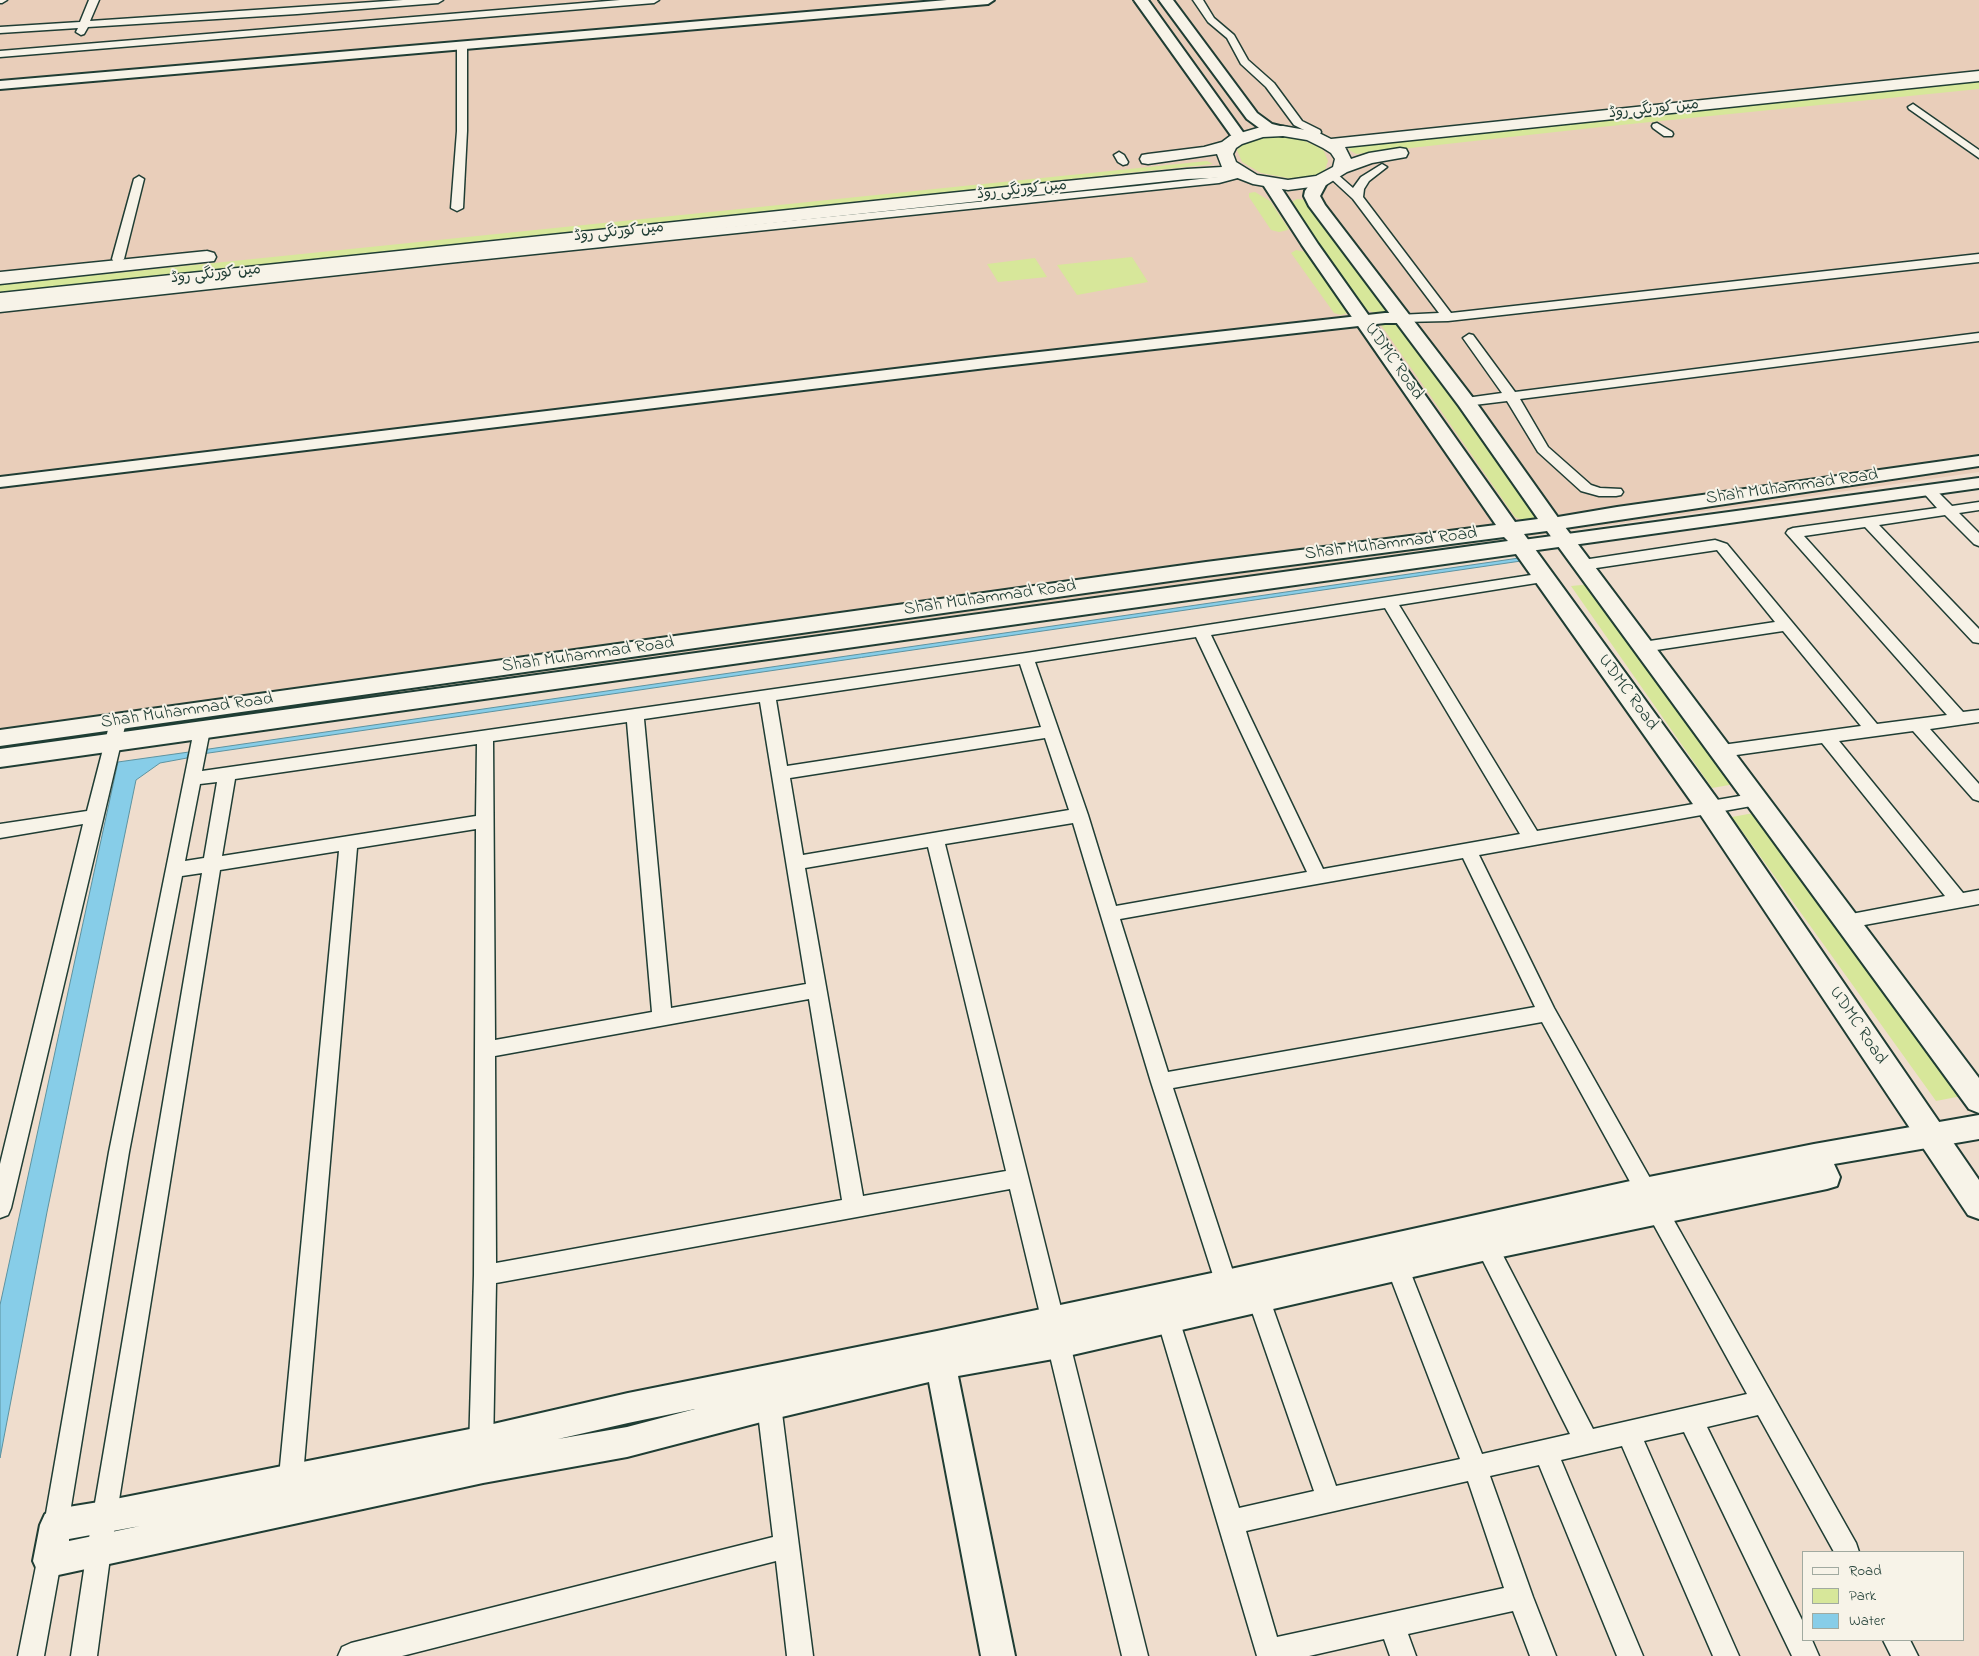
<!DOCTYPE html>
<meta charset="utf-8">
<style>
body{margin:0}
#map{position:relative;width:1979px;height:1656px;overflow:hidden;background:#efddcd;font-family:"Indie Flower",sans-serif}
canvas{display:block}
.legend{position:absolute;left:1802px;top:1551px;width:162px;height:90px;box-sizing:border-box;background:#f7f3e8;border:1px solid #a1aaa0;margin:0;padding:6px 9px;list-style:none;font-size:15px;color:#1f3d34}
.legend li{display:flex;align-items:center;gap:10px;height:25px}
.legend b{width:25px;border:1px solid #a1aaa0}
</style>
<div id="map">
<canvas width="1979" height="1656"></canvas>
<ul class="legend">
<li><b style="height:6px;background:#f7f3e8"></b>Road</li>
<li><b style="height:14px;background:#d7e79a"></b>Park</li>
<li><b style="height:14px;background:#87cde8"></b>Water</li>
</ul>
</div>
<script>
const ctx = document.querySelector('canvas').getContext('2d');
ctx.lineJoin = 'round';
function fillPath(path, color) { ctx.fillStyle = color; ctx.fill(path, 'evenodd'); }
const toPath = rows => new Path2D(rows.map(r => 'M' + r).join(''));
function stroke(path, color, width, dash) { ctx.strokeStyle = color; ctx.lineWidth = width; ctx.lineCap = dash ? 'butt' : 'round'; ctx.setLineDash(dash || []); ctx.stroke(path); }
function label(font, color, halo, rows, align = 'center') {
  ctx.font = font + ' "Indie Flower","Playpen Sans Arabic",sans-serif'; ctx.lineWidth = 4; ctx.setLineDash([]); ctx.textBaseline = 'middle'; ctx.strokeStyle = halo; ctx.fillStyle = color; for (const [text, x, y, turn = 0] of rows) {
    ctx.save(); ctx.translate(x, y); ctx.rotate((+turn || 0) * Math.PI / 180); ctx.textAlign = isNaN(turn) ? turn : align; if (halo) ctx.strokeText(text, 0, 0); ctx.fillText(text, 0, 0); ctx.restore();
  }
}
fillPath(toPath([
 [0,0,1979,0,1979,472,0,756]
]), '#e9ceba');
fillPath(toPath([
 [1979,80,1979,89,1601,127,1356,154,1349,150,1349,146],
 [1271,135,1298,138,1318,147,1324,151,1328,161,1325,170,1316,177,1288,178,1261,173,1242,162,1237,150,1240,147,1251,139],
 [1207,161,1213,164,0,292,0,285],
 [1255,192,1270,201,1288,228,1288,230,1279,232,1271,230,1249,197,1249,193],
 [1297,199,1308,200,1389,310,1388,311,1377,314,1367,310,1291,205,1292,202],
 [1296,250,1306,252,1348,309,1348,313,1341,315,1334,313,1291,253],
 [1132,257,1148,282,1077,295,1057,265],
 [1035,258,1047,277,998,282,987,264],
 [1393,321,1399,324,1541,515,1537,520,1528,522,1515,517,1381,325,1382,322],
 [1592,584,1735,784,1712,788,1571,586],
 [1759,812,1967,1095,1936,1101,1732,817]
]), '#d7e79a');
const water = toPath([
 [1519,558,1521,561,202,754,202,750,1519,558],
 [189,752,187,758,160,763,136,780,47,1212,0,1458,0,1305,118,762,189,752]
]);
fillPath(water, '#87cde8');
stroke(water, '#5d93a0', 1);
const minor = toPath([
 [0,0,7,0,2,3,0,3,0,0],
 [89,0,99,0,90,21,403,0,443,0,438,3,297,14,88,27,84,34,81,35,76,32,78,28,0,33,0,27,80,22,89,0],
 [620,0,659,0,654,3,0,57,0,51,620,0],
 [1193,0,1203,0,1214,18,1234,35,1248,60,1274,83,1302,121,1320,130,1321,132,1320,134,1312,134,1294,125,1266,87,1241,64,1227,38,1208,22,1193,0],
 [462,42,467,45,467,131,463,208,457,211,451,208,457,131,457,45,462,42],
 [1913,104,1979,150,1979,158,1909,109,1908,107,1913,104],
 [1657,123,1672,132,1673,134,1672,136,1664,136,1653,128,1652,126,1653,124,1657,123],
 [1119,152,1124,155,1128,162,1127,164,1123,165,1118,162,1114,155,1119,152],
 [1382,164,1387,167,1369,181,1364,189,1363,197,1451,313,1979,254,1979,262,1448,321,1402,322,1398,321,1396,318,1398,315,1439,313,1353,199,1327,175,1332,172,1336,173,1353,188,1361,177,1382,164],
 [1241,171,1246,174,1245,176,1219,183,448,263,0,312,0,304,448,255,1137,186,1218,177,1241,171],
 [139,176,144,179,124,259,118,263,114,262,112,259,134,179,139,176],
 [1979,333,1979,341,1520,399,1548,447,1591,485,1600,488,1621,489,1623,492,1621,495,1616,496,1599,496,1581,491,1538,452,1507,401,1466,406,1459,402,1466,398,1502,393,1463,338,1469,334,1473,335,1515,392,1979,333],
 [1928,486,1933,487,1952,506,1979,502,1979,510,1959,513,1979,533,1979,546,1974,544,1945,515,1879,525,1979,629,1979,643,1973,642,1865,527,1804,536,1963,712,1979,710,1979,722,1930,729,1979,784,1979,801,1973,799,1913,731,1839,741,1963,893,1979,890,1979,904,1848,928,1841,926,1839,921,1841,916,1945,896,1822,743,1722,757,1716,755,1714,751,1716,747,1722,745,1861,726,1783,631,1643,652,1637,651,1635,647,1637,643,1643,642,1775,622,1717,550,1583,570,1578,568,1576,565,1578,562,1583,560,1715,540,1727,544,1877,724,1947,715,1786,533,1788,530,1793,528,1937,508,1921,490,1923,487,1928,486],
 [1544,573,1549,575,1551,578,1549,581,1399,605,1537,831,1757,793,1763,794,1766,799,1763,804,1757,805,1479,855,1554,1008,1856,1543,1859,1552,1834,1552,1758,1415,1707,1427,1803,1622,1803,1640,1812,1640,1819,1656,1792,1656,1684,1432,1644,1441,1739,1656,1713,1656,1622,1446,1561,1460,1643,1656,1617,1656,1539,1465,1490,1476,1533,1597,1556,1656,1530,1656,1513,1611,1408,1634,1416,1656,1390,1656,1384,1639,1309,1656,1257,1656,1157,1319,1160,1311,1168,1308,1176,1311,1179,1319,1239,1508,1314,1491,1248,1300,1251,1292,1259,1289,1267,1292,1270,1300,1336,1486,1460,1459,1386,1266,1389,1259,1397,1256,1405,1259,1408,1266,1482,1454,1570,1434,1476,1247,1479,1240,1487,1237,1495,1240,1593,1429,1747,1394,1542,1022,1173,1088,1240,1293,1237,1300,1229,1304,1221,1300,1151,1082,1073,823,945,844,1148,1656,1122,1656,1010,1189,496,1283,493,1450,489,1458,481,1462,473,1458,469,1450,474,1275,476,829,357,848,302,1487,299,1496,290,1499,281,1496,278,1487,339,851,220,870,111,1550,97,1656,71,1656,87,1550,202,873,182,876,129,1152,68,1525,65,1534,56,1537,47,1534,44,1525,109,1152,194,730,196,726,202,724,208,726,210,730,202,771,1026,653,1544,573],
 [1385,608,1520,834,1323,869,1211,635,1385,608],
 [1196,637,1307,872,1116,906,1088,815,1035,662,1196,637],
 [1020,664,1041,727,787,766,776,700,1020,664],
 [760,702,806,984,671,1008,644,719,760,702],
 [627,722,652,1012,495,1040,493,741,627,722],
 [1045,738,1069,810,803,855,790,778,1045,738],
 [477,744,476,816,222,856,235,779,477,744],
 [217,782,204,858,185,861,200,784,217,782],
 [928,847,1006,1171,863,1196,805,868,928,847],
 [1463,858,1535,1007,1168,1072,1120,919,1463,858],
 [809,999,842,1200,496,1263,495,1056,809,999],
 [1468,1481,1504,1588,1277,1637,1246,1531,1468,1481],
 [118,716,124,718,126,722,11,1208,8,1215,0,1218,0,1164,83,824,0,838,0,824,87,811,110,722,112,718,118,716],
 [769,1393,777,1397,781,1405,813,1656,787,1656,776,1561,402,1656,338,1656,342,1647,351,1643,773,1537,757,1405,761,1397,769,1393],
 [49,1549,58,1552,61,1561,44,1656,18,1656,37,1561,40,1552,49,1549],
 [1883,1640,1910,1640,1918,1656,1891,1656,1883,1640]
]);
const tertiary = toPath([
 [947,0,994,0,988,4,0,89,0,81,947,0],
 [1385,313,1402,313,1408,315,1410,318,1408,321,1402,323,1385,323,986,368,0,487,0,477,986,358,1385,313],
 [1979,456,1979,466,1552,530,1545,528,1543,524,1545,520,1552,518,1617,507,1979,456],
 [1979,478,1979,488,1523,552,1516,550,1514,546,1516,542,1523,540,1979,478],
 [1979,1115,1979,1139,1834,1164,1840,1177,1837,1186,1827,1189,1487,1260,1059,1358,958,1376,1015,1656,981,1656,929,1382,769,1420,627,1457,483,1483,49,1577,38,1572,33,1561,40,1525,45,1514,56,1509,105,1501,480,1427,628,1393,937,1331,1226,1270,1644,1178,1814,1144,1979,1115],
 [695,1409,627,1427,558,1439,628,1423,695,1409],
 [140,1526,69,1541,69,1539,140,1526]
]);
const secondary = toPath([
 [1134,0,1148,0,1245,135,1248,138,1245,141,1235,141,1134,0],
 [1159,0,1173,0,1257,113,1272,124,1288,128,1291,131,1288,134,1283,136,1262,130,1247,119,1159,0],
 [1320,176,1326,178,1328,181,1320,196,1325,205,1473,398,1559,519,1979,1078,1979,1113,1969,1109,1547,531,1524,534,1718,800,1979,1180,1979,1219,1968,1215,1700,814,1516,554,0,767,0,749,1508,541,1504,537,1206,576,0,746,0,730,1206,562,1496,525,1302,245,1262,183,1264,180,1270,178,1276,180,1318,244,1515,522,1538,519,1459,406,1309,206,1304,196,1305,191,1314,178,1320,176]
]);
const primary = toPath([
 [1979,71,1979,81,1345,147,1351,159,1369,153,1400,148,1406,149,1408,153,1406,157,1372,163,1347,172,1326,185,1288,190,1253,184,1235,177,1187,179,0,305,0,293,1016,186,1187,169,1222,167,1217,154,1148,164,1142,163,1140,159,1142,155,1148,154,1204,147,1222,142,1230,136,1261,127,1283,126,1317,132,1331,139,1979,71],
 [1283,136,1307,140,1323,148,1331,153,1335,159,1333,167,1316,176,1288,180,1257,175,1236,162,1233,154,1236,148,1242,144,1263,137,1283,136],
 [207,251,214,253,216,257,214,261,0,284,0,272,207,251]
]);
stroke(minor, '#1f3d34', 3);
stroke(tertiary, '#1f3d34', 4);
stroke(secondary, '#1f3d34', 4);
stroke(primary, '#1f3d34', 3);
fillPath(minor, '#f7f3e8');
fillPath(tertiary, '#f7f3e8');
fillPath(secondary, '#f7f3e8');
fillPath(primary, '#f7f3e8');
label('15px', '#1f3d34', '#f7f3e8', [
 ["مین کورنگی روڈ",1654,110,-6],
 ["مین کورنگی روڈ",1022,191,-6],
 ["مین کورنگی روڈ",619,233,-6],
 ["مین کورنگی روڈ",216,275,-6]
]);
label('18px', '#1f3d34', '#f7f3e8', [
 ["UDMC Road",1393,362,55],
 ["Shah Muhammad Road",1792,488,-8],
 ["Shah Muhammad Road",1391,545,-7],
 ["Shah Muhammad Road",990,599,-8],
 ["Shah Muhammad Road",588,656,-8],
 ["UDMC Road",1627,693,54],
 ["Shah Muhammad Road",187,712,-8],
 ["UDMC Road",1857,1026,56]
]);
</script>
